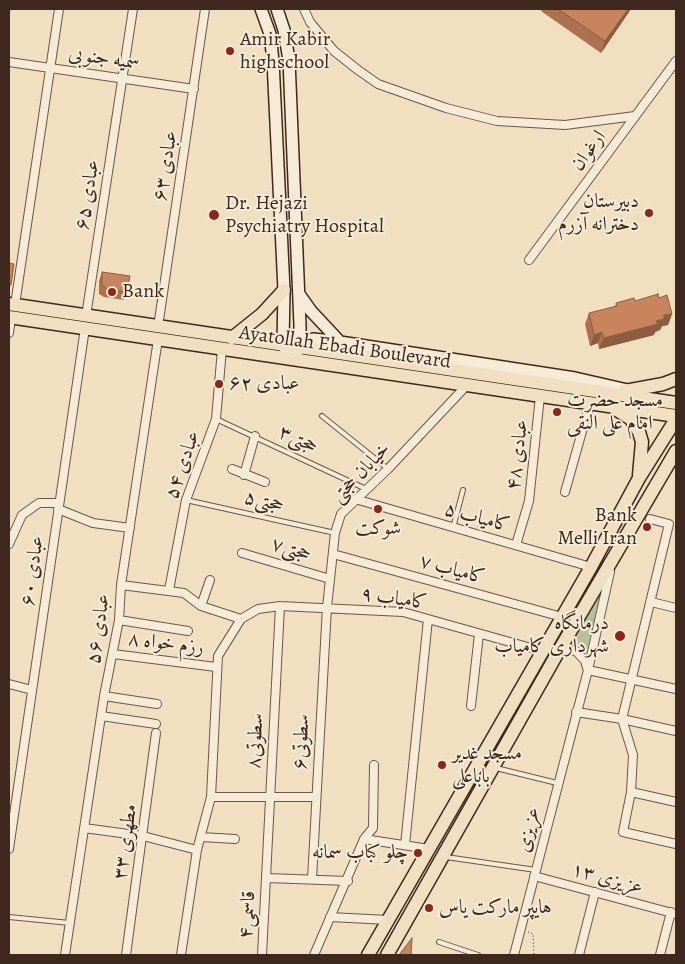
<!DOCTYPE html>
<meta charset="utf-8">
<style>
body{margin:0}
#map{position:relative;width:685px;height:964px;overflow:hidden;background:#f0e0c0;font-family:Alegreya,serif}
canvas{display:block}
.frame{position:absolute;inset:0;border:10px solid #3f291e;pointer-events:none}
</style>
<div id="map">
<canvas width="685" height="964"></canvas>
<div class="frame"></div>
</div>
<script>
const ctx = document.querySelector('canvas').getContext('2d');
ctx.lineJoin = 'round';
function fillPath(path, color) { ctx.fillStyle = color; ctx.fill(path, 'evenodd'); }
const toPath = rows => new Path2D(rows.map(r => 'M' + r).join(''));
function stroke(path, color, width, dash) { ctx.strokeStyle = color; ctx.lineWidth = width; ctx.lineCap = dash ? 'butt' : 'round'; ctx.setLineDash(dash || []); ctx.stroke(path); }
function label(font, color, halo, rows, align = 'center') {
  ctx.font = font + ' Alegreya,Amiri,serif'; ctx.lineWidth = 4; ctx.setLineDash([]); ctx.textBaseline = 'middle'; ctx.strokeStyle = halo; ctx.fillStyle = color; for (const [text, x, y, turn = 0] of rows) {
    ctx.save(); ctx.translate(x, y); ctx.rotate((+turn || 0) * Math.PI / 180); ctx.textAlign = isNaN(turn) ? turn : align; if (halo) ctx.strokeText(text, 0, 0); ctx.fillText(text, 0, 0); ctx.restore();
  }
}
fillPath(toPath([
 [601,593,586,654,581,645,571,643]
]), '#b4c397');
const service = toPath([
 [322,416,388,469],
 [216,419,366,489],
 [186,500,335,533],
 [453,528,463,490],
 [496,768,557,783],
 [446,857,536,870],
 [9,917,70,923],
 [439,942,478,955]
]);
const minor = toPath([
 [304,9,310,22,334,51,358,70,378,84,446,108,497,121,565,125,635,116],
 [9,62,194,89],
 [529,260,676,61],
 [15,305,59,9],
 [86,316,133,9],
 [158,327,205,9],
 [9,333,11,318],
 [232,469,265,482],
 [244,475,255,436],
 [565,492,590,403],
 [355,499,591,567],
 [58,509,93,523,130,528],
 [650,519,669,524,622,719,633,755,631,792,623,832,676,844],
 [9,544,22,515,39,503,59,503],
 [516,545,529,501,540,396],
 [242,553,330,579],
 [333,554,562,617],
 [121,585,184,593,201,606,241,619],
 [169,590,186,500,216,419,222,349],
 [651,602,676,608],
 [201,606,210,580],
 [119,620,188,631],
 [560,651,566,649,576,651,585,661,587,668],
 [113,654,216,667],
 [588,670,676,689],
 [9,684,32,690],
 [104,696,157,704],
 [471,706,479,634],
 [576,712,622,719,676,731],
 [101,716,156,724],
 [631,792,676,802],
 [211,797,315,797],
 [84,828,143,836,197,850],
 [201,837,235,839],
 [364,839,429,849],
 [405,845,428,619],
 [9,849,85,328],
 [534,876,676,914],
 [267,878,348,881],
 [312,879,327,607,335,533,341,514,388,469,467,385],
 [330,917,388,920],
 [65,955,104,696,119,620,121,585,158,339],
 [126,955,156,733],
 [181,955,197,850,211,797,218,656,241,619,258,609,280,606,403,612,542,651],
 [262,955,280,606],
 [314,955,364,839,373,828,374,765],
 [514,955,588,670,610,572],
 [579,955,595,892],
 [660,955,671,912]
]);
const secondary = toPath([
 [261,9,270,34,273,61,284,290,283,344,287,352],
 [277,9,284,30,289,60,300,325,300,347,295,354],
 [299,294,311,311,340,342],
 [300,347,313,339,340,342,575,378,632,391]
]);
const primary = toPath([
 [9,304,676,403],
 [9,317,676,416],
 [232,338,262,314,284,290],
 [625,391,663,384,676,379],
 [615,409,631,419,639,432,642,442,639,475],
 [368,955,591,567,639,478,676,419],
 [387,955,557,654,676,451]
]);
stroke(service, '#6b5746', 6);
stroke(minor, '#6b5746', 10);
stroke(secondary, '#3f291e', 14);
stroke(primary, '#3f291e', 15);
stroke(toPath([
 [528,932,533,934,534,955]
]), '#3f291e', 1, [1, 2.5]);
stroke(service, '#f5ebd6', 4);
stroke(minor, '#f5ebd6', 8);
stroke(secondary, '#f5ebd6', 11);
stroke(primary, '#f0e0c0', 12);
fillPath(toPath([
 [542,9,631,9,601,53,541,11],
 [102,272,127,292,124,300,104,297,99,294,99,281],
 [659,298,672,314,668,325,662,326,660,330,655,332,654,335,599,349,598,343,590,346,585,324,589,313,615,307,616,303]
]), '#ac7250');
fillPath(toPath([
 [628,9,631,9,601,53,605,41],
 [672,314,668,325,662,326,660,330,655,332,654,335,599,349,604,338,664,315],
 [602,332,598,343,590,346,594,335]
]), '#8c5d41');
const building = toPath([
 [558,9,628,9,605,41,558,9],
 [9,263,14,264,11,285,9,285,9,263],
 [102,272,130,276,127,292,107,289,102,285,102,272],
 [658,294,659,298,667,295,672,314,664,315,664,319,656,321,658,324,604,338,602,332,594,335,589,313,617,306,616,303,634,298,635,301,658,294],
 [412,938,411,955,399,955,412,938]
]);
fillPath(building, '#c8855d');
stroke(building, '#8c5d41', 1);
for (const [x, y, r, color] of [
 [230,51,5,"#8f2418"],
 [649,213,5,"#8f2418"],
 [214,215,6,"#8f2418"],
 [112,292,5,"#8f2418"],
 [219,384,5,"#8f2418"],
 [557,412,5,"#8f2418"],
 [378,509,5,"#8f2418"],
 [647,527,5,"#8f2418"],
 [620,636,6,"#8f2418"],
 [442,765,5,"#8f2418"],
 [418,853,5,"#8f2418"],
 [429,908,5,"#8f2418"]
]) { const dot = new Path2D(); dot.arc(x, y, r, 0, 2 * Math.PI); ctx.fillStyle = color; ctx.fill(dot); stroke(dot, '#f5ebd6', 2); }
label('20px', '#3f291e', '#f5ebd6', [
 ["Amir Kabir",240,40],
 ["highschool",240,63],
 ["دبیرستان",639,202,"right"],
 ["دخترانه آزرم",639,225,"right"],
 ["Dr. Hejazi",225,204],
 ["Psychiatry Hospital",225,227],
 ["Bank",122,292],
 ["عبادی ۶۲",229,384],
 ["مسجد حضرت",567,401],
 ["امام علی النقی",567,424],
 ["Bank",637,516,"right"],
 ["Melli Iran",637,539,"right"],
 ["شوكت",378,529,"center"],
 ["درمانگاه",609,624,"right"],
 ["شهرداری کامیاب",609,647,"right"],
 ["مسجد غدیر",452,754],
 ["باباعلی",452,777],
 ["چلو کباب سمانه",408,853,"right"],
 ["هایپر مارکت یاس",439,908]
], 'left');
label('20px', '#3f291e', '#f5ebd6', [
 ["سمیه جنوبی",104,59,8],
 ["ارغوان",589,151,-54],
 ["عبادی ۶۳",166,166,-81],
 ["عبادی ۶۵",88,195,-81],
 ["Ayatollah Ebadi Boulevard",345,348,8],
 ["حجتی۳",298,440,25],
 ["عبادی ۴۸",518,455,-83],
 ["عبادی ۵۴",183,465,-71],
 ["خیابان حجتی",361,473,-46],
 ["حجتی۵",264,502,13],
 ["کامیاب ۵",477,518,15],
 ["حجتی۷",291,550,17],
 ["کامیاب ۷",452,570,15],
 ["عبادی ۶۰",33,571,-82],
 ["کامیاب ۹",394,599,8],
 ["عبادی ۵۶",99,629,-82],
 ["رزم خواه ۸",166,644,7],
 ["سطوتی۸",256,741,-87],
 ["سطوتی۶",302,742,-87],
 ["عزیزی",529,830,-76],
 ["مطهری ۳۳",126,842,-82],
 ["عزیزی ۱۳",607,879,15],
 ["قاسمی۴",248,915,-86]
]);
</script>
